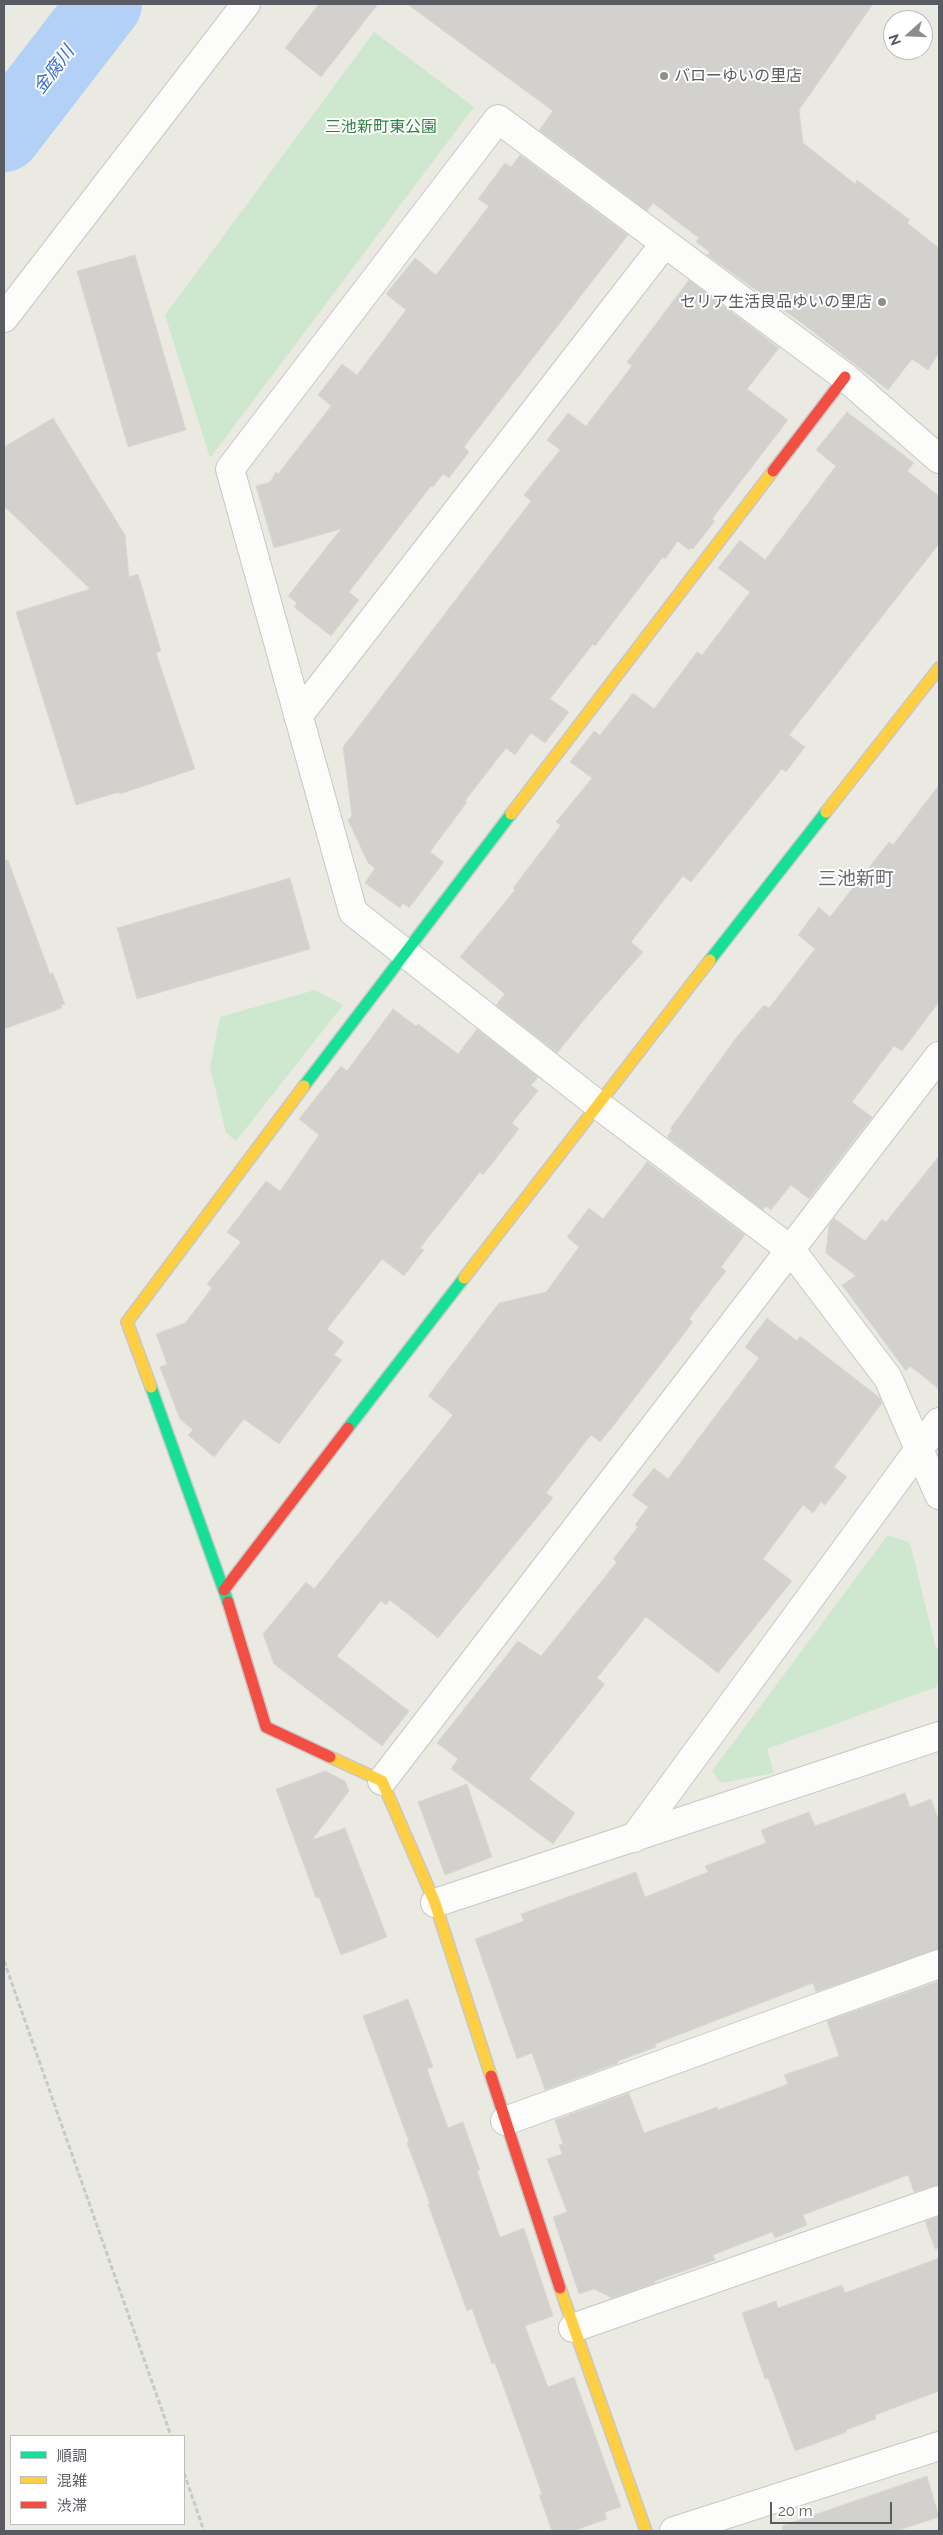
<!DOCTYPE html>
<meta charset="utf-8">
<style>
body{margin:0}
#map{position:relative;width:943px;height:2535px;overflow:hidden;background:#eae9e2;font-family:Raleway,"Noto Sans JP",sans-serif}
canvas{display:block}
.frame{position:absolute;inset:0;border:5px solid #585b61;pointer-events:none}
.legend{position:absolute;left:10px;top:2435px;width:175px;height:90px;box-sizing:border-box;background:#fff;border:1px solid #bcbdc0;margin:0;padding:6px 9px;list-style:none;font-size:15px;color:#585b61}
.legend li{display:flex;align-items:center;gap:10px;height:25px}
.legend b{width:25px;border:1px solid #bcbdc0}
.north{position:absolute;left:883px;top:10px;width:50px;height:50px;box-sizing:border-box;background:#fff;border:1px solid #bcbdc0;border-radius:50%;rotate:250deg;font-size:14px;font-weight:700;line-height:20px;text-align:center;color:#585b61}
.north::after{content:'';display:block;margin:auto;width:18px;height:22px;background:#8b8d8e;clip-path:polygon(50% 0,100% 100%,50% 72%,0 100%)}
.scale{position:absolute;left:770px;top:2502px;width:122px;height:22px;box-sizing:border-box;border:2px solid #585b61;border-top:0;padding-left:6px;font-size:15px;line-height:18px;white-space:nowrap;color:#585b61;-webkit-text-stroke:4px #fff;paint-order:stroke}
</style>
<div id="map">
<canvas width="943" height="2535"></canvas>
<div class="frame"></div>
<ul class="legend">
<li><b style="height:6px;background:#16e098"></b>順調</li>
<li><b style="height:6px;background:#ffcf43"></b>混雑</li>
<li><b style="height:6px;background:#f24e42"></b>渋滞</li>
</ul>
<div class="north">N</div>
<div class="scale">20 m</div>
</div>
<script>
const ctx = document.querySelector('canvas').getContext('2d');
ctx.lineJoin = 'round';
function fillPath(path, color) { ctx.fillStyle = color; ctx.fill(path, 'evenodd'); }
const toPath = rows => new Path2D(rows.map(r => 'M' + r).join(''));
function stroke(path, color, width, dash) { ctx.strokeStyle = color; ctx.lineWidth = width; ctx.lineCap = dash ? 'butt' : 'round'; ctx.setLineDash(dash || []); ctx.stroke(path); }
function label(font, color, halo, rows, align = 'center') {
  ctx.font = font + ' Raleway,"Noto Sans JP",sans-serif'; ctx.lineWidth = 4; ctx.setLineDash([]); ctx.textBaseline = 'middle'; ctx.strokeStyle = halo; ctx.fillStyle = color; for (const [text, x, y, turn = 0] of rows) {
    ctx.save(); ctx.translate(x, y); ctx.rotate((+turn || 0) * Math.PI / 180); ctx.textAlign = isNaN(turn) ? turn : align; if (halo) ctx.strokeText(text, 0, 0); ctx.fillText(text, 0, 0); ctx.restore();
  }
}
fillPath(toPath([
 [374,32,474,107,210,458,165,315],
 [315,990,343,1005,236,1141,226,1133,210,1067,220,1017],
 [888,1535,910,1543,936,1648,939,1648,939,1682,936,1687,767,1749,774,1773,721,1783,712,1771]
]), '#cee8cf');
stroke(toPath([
 [4,135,105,4]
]), '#b3d1f6', 74);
const building = toPath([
 [319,4,378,4,321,77,285,48,319,4],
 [407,4,873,4,799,110,803,143,855,184,857,180,910,220,907,223,939,248,939,353,928,370,912,359,888,390,799,321,707,255,710,252,696,242,699,238,653,203,647,211,539,130,553,111,407,4],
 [520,155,628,235,464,447,469,452,449,478,443,474,433,487,431,486,349,592,359,600,331,636,294,607,297,603,288,596,341,529,274,548,256,486,270,482,276,472,278,474,331,406,318,395,342,364,357,375,406,310,386,294,415,258,436,275,489,206,478,199,505,163,511,167,520,155],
 [135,255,186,430,128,447,77,271,135,255],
 [689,280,779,348,747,389,788,420,712,519,715,521,693,549,691,548,689,550,678,541,665,559,663,557,595,646,593,644,550,699,569,712,545,743,531,733,515,755,506,748,465,801,467,802,430,852,444,862,409,908,403,903,400,908,365,883,375,868,368,863,348,820,352,816,343,747,531,501,524,495,560,450,547,440,568,413,586,426,632,366,627,362,689,280],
 [847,412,914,463,907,471,939,496,939,544,789,735,805,747,786,772,782,769,691,882,683,876,631,942,643,952,594,1008,557,1053,496,1005,505,994,460,957,515,890,513,888,561,825,556,822,592,778,570,762,594,731,600,735,633,693,654,709,697,652,702,655,750,592,718,568,740,540,765,560,836,466,816,450,847,412],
 [53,418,125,535,129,577,138,574,161,651,156,653,195,769,120,794,119,792,76,805,16,612,90,589,4,506,4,447,53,418],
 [939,785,939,1002,902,1051,894,1046,852,1102,872,1117,809,1199,791,1185,771,1210,766,1206,763,1210,667,1137,672,1130,670,1129,736,1038,764,1005,769,1008,815,949,798,935,819,907,830,917,889,842,893,845,939,785],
 [4,860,8,860,50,974,53,973,65,1004,61,1005,62,1008,4,1029,4,860],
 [290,878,310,949,137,999,117,928,290,878],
 [393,1009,416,1026,418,1024,458,1054,477,1029,538,1077,531,1085,538,1091,512,1123,519,1129,483,1175,480,1172,420,1248,424,1250,404,1276,382,1259,327,1329,344,1342,334,1355,342,1360,279,1444,244,1419,214,1457,188,1435,193,1430,180,1419,160,1367,167,1364,156,1334,185,1323,212,1288,207,1284,241,1242,227,1232,266,1181,280,1191,319,1135,299,1119,341,1066,347,1071,393,1009],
 [939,1156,939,1389,910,1366,906,1371,842,1285,856,1276,826,1253,829,1225,834,1218,865,1241,882,1219,886,1222,939,1156],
 [647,1162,745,1235,721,1267,726,1271,689,1319,693,1322,614,1425,600,1442,591,1435,546,1493,553,1498,438,1638,390,1600,386,1605,381,1601,337,1656,409,1711,382,1746,274,1664,263,1634,306,1582,314,1589,453,1415,428,1396,499,1303,546,1292,579,1247,567,1237,589,1208,603,1219,647,1162],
 [767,1318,797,1341,800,1336,880,1398,882,1403,834,1467,847,1477,825,1505,821,1502,813,1513,803,1505,763,1559,792,1581,718,1673,646,1617,597,1678,605,1684,529,1779,575,1813,553,1844,451,1769,458,1759,437,1743,518,1641,541,1656,617,1562,613,1559,638,1527,635,1525,648,1507,632,1495,654,1468,668,1479,759,1358,745,1347,767,1318],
 [325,1771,345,1781,349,1791,312,1840,345,1828,387,1937,341,1955,319,1897,316,1898,276,1789,325,1771],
 [467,1784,492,1857,445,1875,418,1802,467,1784],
 [905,1793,910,1807,931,1799,939,1821,939,1949,816,1992,813,1983,655,2044,656,2047,618,2061,618,2063,545,2090,532,2053,517,2059,475,1939,524,1921,521,1914,636,1872,645,1897,708,1872,705,1866,766,1843,761,1830,809,1812,815,1826,905,1793],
 [939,1981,939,2185,914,2192,908,2175,803,2215,807,2225,775,2238,772,2232,713,2255,715,2260,655,2281,655,2283,612,2298,594,2289,579,2294,553,2217,567,2212,547,2159,562,2154,559,2145,563,2144,555,2120,629,2093,644,2133,717,2107,718,2110,788,2084,784,2075,839,2056,827,2021,939,1981],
 [408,1999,433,2067,427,2069,448,2128,463,2122,480,2170,477,2171,500,2237,524,2228,553,2316,525,2326,548,2387,574,2377,621,2507,605,2512,607,2519,573,2531,552,2531,539,2495,542,2494,495,2363,492,2364,472,2309,467,2311,428,2204,430,2204,407,2143,409,2142,363,2016,408,1999],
 [939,2216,939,2248,935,2249,925,2221,939,2216],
 [939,2258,939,2391,875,2415,876,2419,846,2430,847,2432,795,2451,768,2378,765,2379,742,2313,776,2301,778,2308,842,2285,845,2293,939,2258],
 [927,2476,939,2517,896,2531,783,2531,782,2526,927,2476]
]);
fillPath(building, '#d2d1cd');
stroke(building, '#d9d8d2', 1);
const street = toPath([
 [4,318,246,4],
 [939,459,845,377,498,119,230,469,353,912,597,1104,791,1250,888,1378,939,1495],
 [298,716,665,243],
 [382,1781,939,1056],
 [634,1838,939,1422],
 [435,1903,939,1736],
 [505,2121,939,1964],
 [573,2328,939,2200],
 [674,2531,939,2446]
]);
const fast = toPath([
 [710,960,826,812],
 [304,1086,511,814],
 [151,1387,228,1602],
 [348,1428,464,1278]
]);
const slow = toPath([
 [826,812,939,668],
 [511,814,773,471],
 [464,1278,710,960],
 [151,1387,127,1322,304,1086],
 [330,1757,382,1781,435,1903,491,2076],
 [560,2288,646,2531]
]);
const jam = toPath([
 [773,471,845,377],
 [224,1590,348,1428],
 [228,1602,266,1727,330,1757],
 [491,2076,560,2288]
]);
stroke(street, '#c7c8c6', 30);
stroke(fast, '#c7c8c7', 14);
stroke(slow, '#c7c8c7', 14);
stroke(jam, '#c7c8c7', 14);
stroke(toPath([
 [4,1961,171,2436],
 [184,2473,204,2531]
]), '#c5ccc8', 3, [5, 2.5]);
stroke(street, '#fcfcfb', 28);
stroke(fast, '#16e098', 11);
stroke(slow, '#ffcf43', 11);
stroke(jam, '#f24e42', 11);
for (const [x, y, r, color] of [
 [664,76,5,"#8b8d8e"],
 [882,302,5,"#8b8d8e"]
]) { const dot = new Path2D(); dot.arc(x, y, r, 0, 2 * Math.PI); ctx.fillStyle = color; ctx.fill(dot); stroke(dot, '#fff', 2); }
label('16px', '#585b61', '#fff', [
 ["バローゆいの里店",674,76],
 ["セリア生活良品ゆいの里店",872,302,"right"]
], 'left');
label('16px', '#2e843d', '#fff', [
 ["三池新町東公園",381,127]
]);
label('italic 18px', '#376bca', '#fff', [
 ["金腐川",54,70,-53]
]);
label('19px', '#696d74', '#fff', [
 ["三池新町",856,879]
]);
</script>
